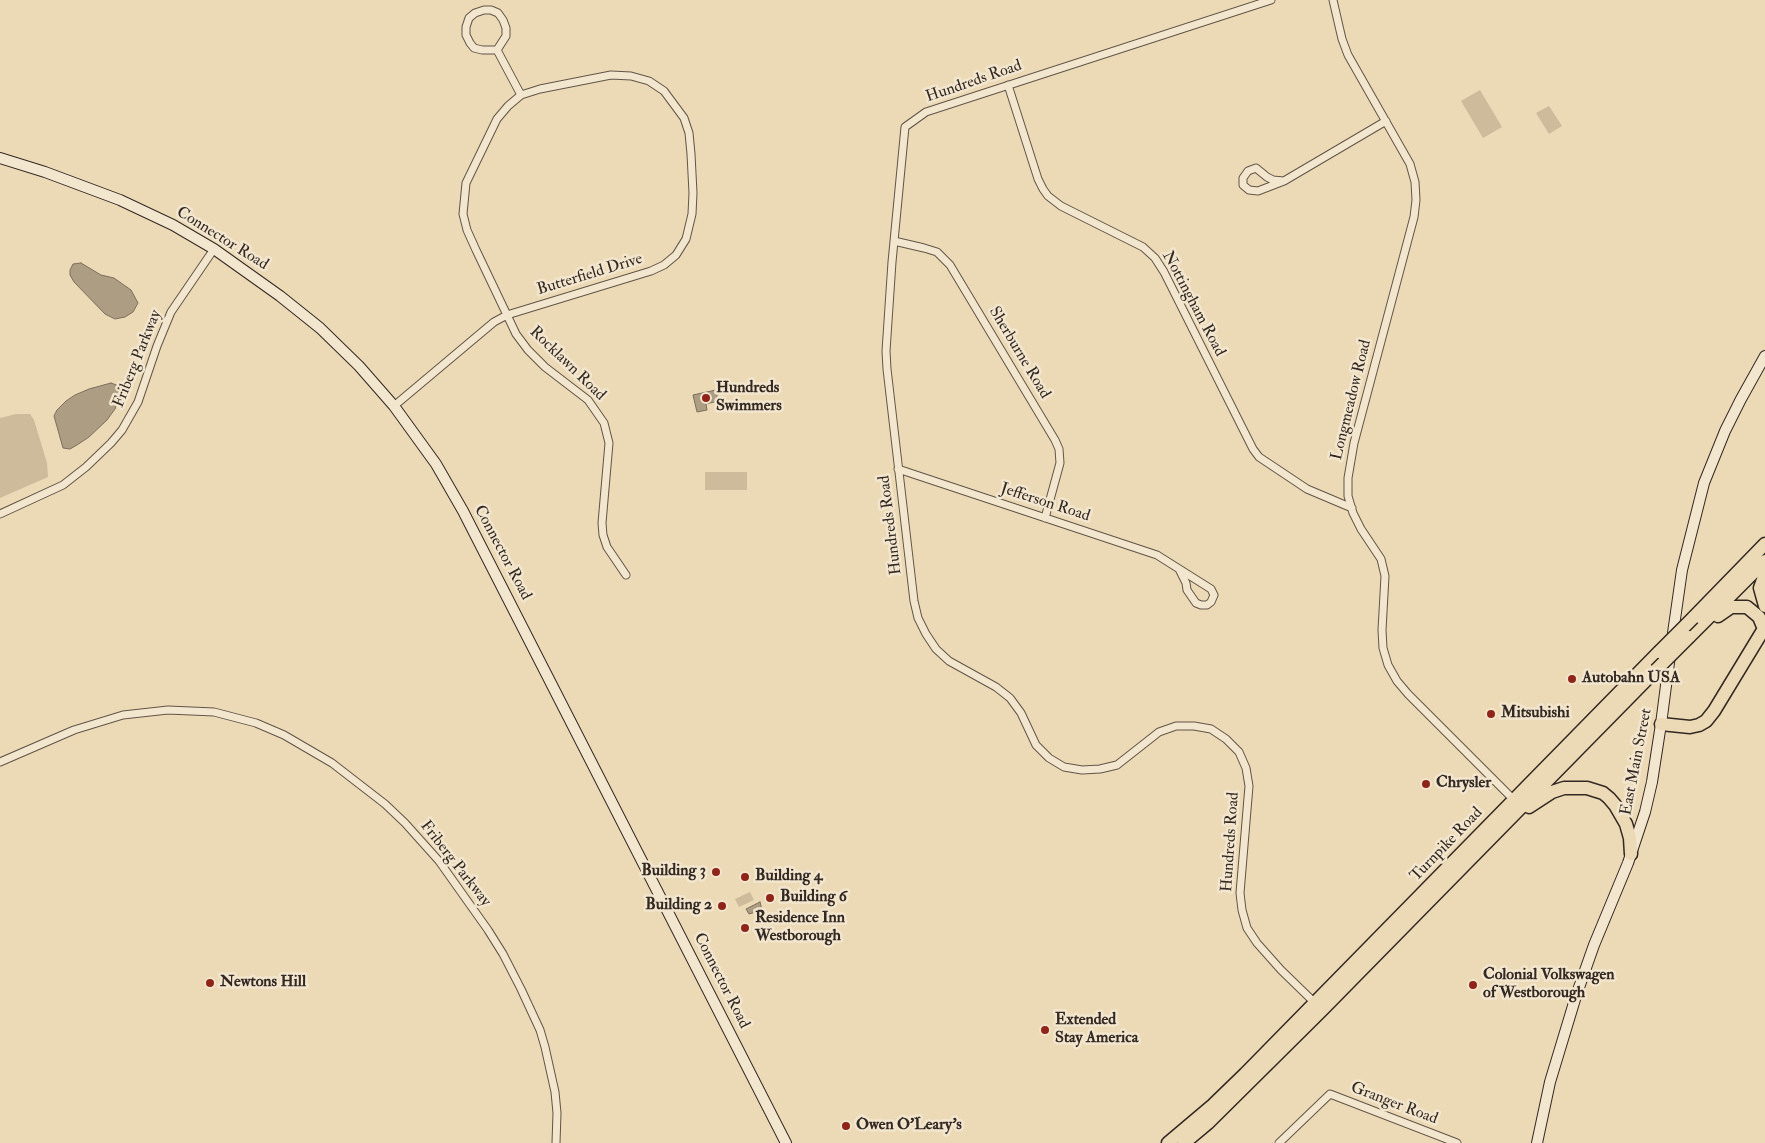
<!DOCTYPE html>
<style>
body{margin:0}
canvas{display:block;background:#ecd9b5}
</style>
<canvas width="1765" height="1143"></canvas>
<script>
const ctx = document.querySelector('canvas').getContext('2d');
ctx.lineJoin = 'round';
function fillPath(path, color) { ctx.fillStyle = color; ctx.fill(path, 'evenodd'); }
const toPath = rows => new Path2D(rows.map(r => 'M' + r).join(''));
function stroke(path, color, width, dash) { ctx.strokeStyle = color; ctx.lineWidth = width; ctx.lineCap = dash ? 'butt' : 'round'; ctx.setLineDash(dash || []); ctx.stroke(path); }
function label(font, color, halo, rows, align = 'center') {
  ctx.font = font + ' "IM FELL Double Pica",serif'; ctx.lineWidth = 5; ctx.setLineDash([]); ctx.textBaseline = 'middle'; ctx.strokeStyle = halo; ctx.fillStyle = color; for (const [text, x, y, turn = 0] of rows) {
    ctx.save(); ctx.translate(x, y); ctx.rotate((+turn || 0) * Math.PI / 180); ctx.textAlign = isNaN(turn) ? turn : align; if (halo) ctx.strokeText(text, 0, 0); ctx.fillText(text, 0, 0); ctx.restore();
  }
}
fillPath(toPath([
 [1480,90,1502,127,1483,138,1461,101],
 [1549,106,1562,126,1549,134,1536,113],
 [16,414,30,414,34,420,47,463,48,477,0,498,0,418],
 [705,472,747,472,747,490,705,490],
 [750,892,754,900,739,907,735,899]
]), '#cdbb9c');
const water = toPath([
 [81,263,101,275,114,278,131,290,138,303,133,312,125,317,115,319,105,314,74,282,70,275,70,270,73,264,81,263],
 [111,383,119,386,121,391,115,409,107,420,89,437,77,445,70,449,63,448,54,416,57,410,66,401,75,395,89,389,111,383],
 [716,390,718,401,706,404,707,410,697,412,693,395,716,390],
 [760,902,762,910,749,914,746,909,760,902]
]);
fillPath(water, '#ad9d83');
stroke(water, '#7c6f5c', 1);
const street = toPath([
 [1271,0,926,112,905,127,892,262,886,351,887,369,914,601,918,618,926,634,936,649,949,661,996,687,1010,698,1021,713,1036,745,1049,758,1064,767,1082,770,1100,769,1117,765,1159,732,1176,726,1194,726,1211,729,1226,739,1239,752,1246,768,1249,786,1240,893,1242,910,1247,928,1257,943,1281,970,1315,1003],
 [1333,0,1342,39,1348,55,1410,164,1415,182,1416,200,1414,217,1354,443,1348,478,1348,496,1353,513,1361,529,1381,559,1385,576,1382,630,1383,648,1388,665,1397,681,1408,694,1514,800],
 [497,50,482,50,474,48,470,43,466,35,466,27,469,18,475,13,484,10,491,10,498,13,503,20,506,28,506,36,497,50,521,95],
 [1008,85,1038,179,1043,189,1048,196,1061,206,1143,247,1155,258,1164,272,1253,449,1259,457,1307,489,1352,508],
 [1284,181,1258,191,1249,190,1243,185,1243,178,1248,171,1256,168,1267,177,1273,180,1284,181,1386,121],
 [894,241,924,248,937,252,950,265,1055,440,1059,449,1060,463,1045,518],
 [394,406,494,322,507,315,476,250,467,230,463,214,466,183,497,119,508,106,521,95,540,89,611,75,631,76,649,81,664,91,684,118,689,133,691,154,693,193,692,214,686,239,676,255,664,265,651,271,507,315,516,334,528,350,545,367,588,400,604,423,609,443,602,523,603,535,607,547,626,575],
 [898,469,1157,555,1211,589,1214,595,1211,602,1207,605,1201,605,1196,603,1187,590,1186,583,1180,571],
 [0,514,63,485,86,467,111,443,122,430,138,402,157,346,171,312,214,249],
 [0,762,74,730,123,715,168,710,214,712,256,723,284,735,332,763,385,804,405,823,439,861,488,930,503,954,521,989,540,1030,545,1047,555,1092,557,1113,556,1143],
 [1279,1143,1330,1094,1457,1143]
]);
const secondary = toPath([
 [0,158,45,172,120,200,173,225,214,249,280,296,320,328,359,366,394,406,436,464,463,511,786,1143],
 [1672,640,1682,570,1704,483,1725,431,1741,399,1765,356],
 [1537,1143,1550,1082,1576,996,1594,945,1628,863,1645,812,1652,782,1661,724,1670,655]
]);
const highway = toPath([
 [1765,574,1760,588,1765,606],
 [1718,616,1731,607,1747,607,1759,617,1764,629],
 [1693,618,1765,544],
 [1689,637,1765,561],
 [1661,724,1690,727,1699,725,1706,721,1714,711,1765,627],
 [1529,807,1552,792,1564,788,1587,788,1603,793,1609,798,1615,805,1626,824,1630,838,1631,854],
 [1168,1143,1213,1105,1245,1074,1659,652],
 [1184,1143,1208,1123,1323,1009,1656,670]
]);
stroke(street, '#615547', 9);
stroke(secondary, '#332922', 12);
stroke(highway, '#332922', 15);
stroke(street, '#f3e6cf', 7);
stroke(secondary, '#f3e6cf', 10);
stroke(highway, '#ecd9b5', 12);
const highwayBridge = toPath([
 [1659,652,1693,618],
 [1656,670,1689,637]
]);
stroke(highwayBridge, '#332922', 15, []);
stroke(highwayBridge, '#ecd9b5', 12);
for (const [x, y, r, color] of [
 [706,398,5,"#8f2418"],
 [1572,679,5,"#8f2418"],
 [1491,714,5,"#8f2418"],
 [1426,784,5,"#8f2418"],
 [716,872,5,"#8f2418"],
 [745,877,5,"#8f2418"],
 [770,898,5,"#8f2418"],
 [722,906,5,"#8f2418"],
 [745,928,5,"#8f2418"],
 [210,983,5,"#8f2418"],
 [1473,985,5,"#8f2418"],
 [1045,1030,5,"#8f2418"],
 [846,1126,5,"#8f2418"]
]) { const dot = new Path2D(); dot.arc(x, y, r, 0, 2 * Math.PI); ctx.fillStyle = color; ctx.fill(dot); stroke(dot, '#f3e6cf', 2); }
label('16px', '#332922', '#f3e6cf', [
 ["Hundreds Road",974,82,-19],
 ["Connector Road",222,239,32],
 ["Butterfield Drive",590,275,-17],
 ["Nottingham Road",1193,304,62],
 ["Sherburne Road",1019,353,59],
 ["Friberg Parkway",138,359,-68],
 ["Rocklawn Road",567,364,44],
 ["Longmeadow Road",1352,400,-76],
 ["Jefferson Road",1045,503,18],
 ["Hundreds Road",891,525,-97],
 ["Connector Road",502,553,62],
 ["East Main Street",1637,762,-79],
 ["Hundreds Road",1231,842,-86],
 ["Turnpike Road",1447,845,-46],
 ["Friberg Parkway",455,864,52],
 ["Connector Road",721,981,63],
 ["Granger Road",1394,1104,21]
]);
label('bold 16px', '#332922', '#f3e6cf', [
 ["Hundreds",716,389],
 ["Swimmers",716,407],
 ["Autobahn USA",1582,679],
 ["Mitsubishi",1501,714],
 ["Chrysler",1436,784],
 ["Building 3",706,872,"right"],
 ["Building 4",755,877],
 ["Building 6",780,898],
 ["Building 2",712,906,"right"],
 ["Residence Inn",755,919],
 ["Westborough",755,937],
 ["Colonial Volkswagen",1483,976],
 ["of Westborough",1483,994],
 ["Newtons Hill",220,983],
 ["Extended",1055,1021],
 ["Stay America",1055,1039],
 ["Owen O'Leary's",856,1126]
], 'left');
</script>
